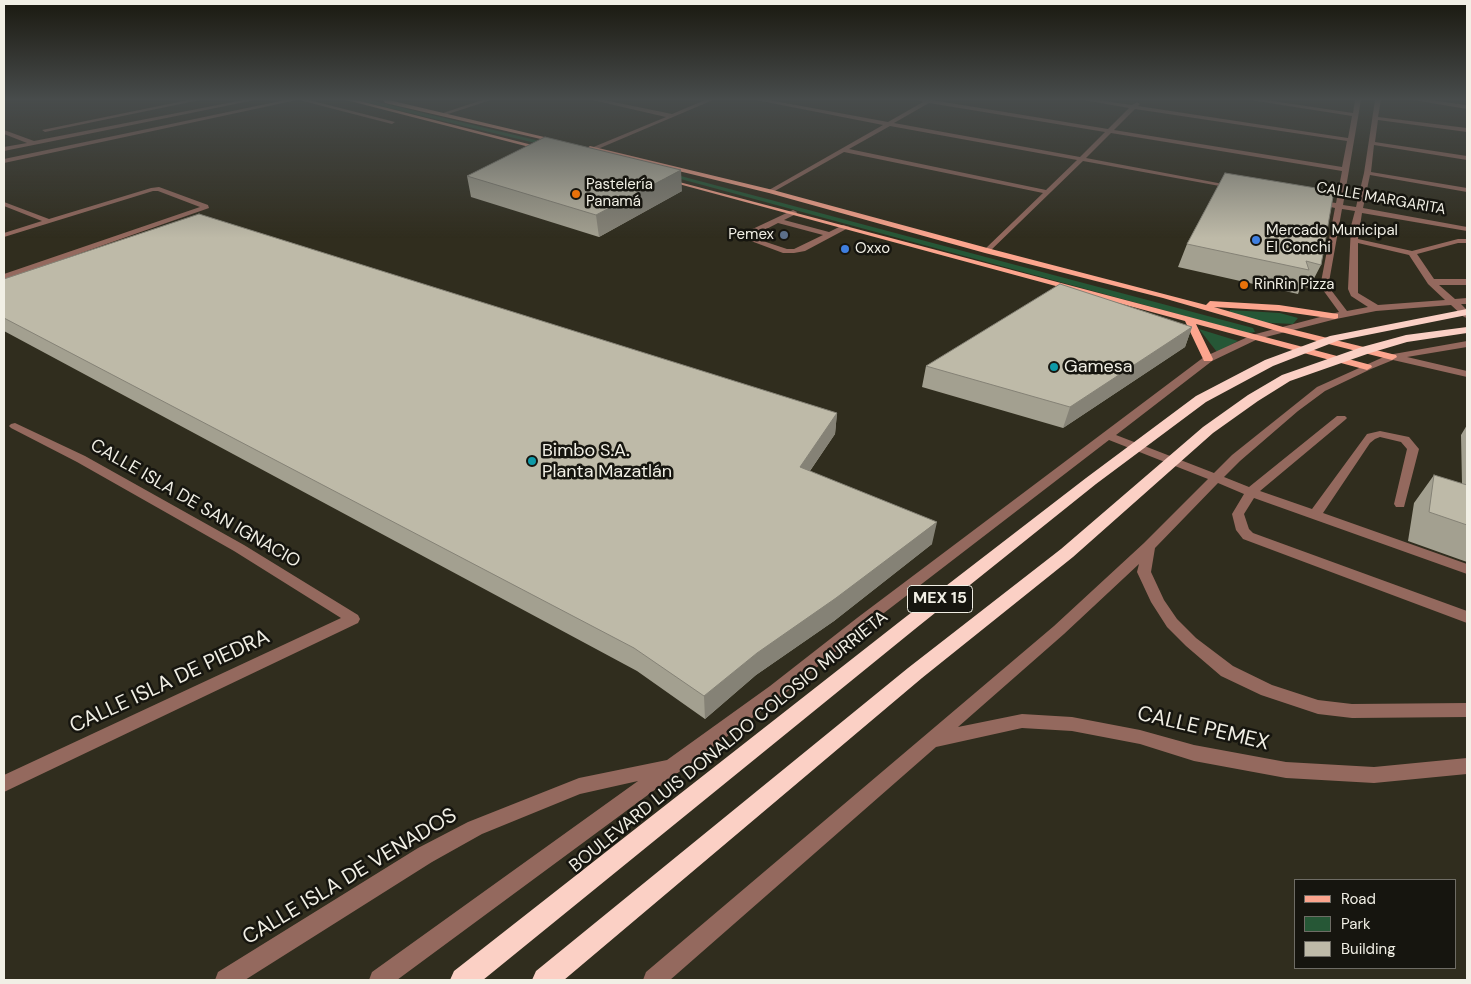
<!DOCTYPE html>
<meta charset="utf-8">
<style>
body{margin:0}
#map{position:relative;width:1471px;height:984px;overflow:hidden;background:#302d1e;font-family:"DM Sans",sans-serif}
canvas{display:block}
.frame{position:absolute;inset:0;border:5px solid #f1efe5;pointer-events:none}
.legend{position:absolute;left:1294px;top:879px;width:162px;height:90px;box-sizing:border-box;background:#16150f;border:1px solid #6e6c65;margin:0;padding:6px 9px;list-style:none;font-size:15px;color:#f1efe5}
.legend li{display:flex;align-items:center;gap:10px;height:25px}
.legend b{width:25px;border:1px solid #6e6c65}
</style>
<div id="map">
<canvas width="1471" height="984"></canvas>
<div class="frame"></div>
<ul class="legend">
<li><b style="height:6px;background:#fca58e"></b>Road</li>
<li><b style="height:14px;background:#265736"></b>Park</li>
<li><b style="height:14px;background:#bebaa8"></b>Building</li>
</ul>
</div>
<script>
const ctx = document.querySelector('canvas').getContext('2d');
ctx.lineJoin = 'round';
function fillPath(path, color) { ctx.fillStyle = color; ctx.fill(path, 'evenodd'); }
const toPath = rows => new Path2D(rows.map(r => 'M' + r).join(''));
function stroke(path, color, width, dash) { ctx.strokeStyle = color; ctx.lineWidth = width; ctx.lineCap = dash ? 'butt' : 'round'; ctx.setLineDash(dash || []); ctx.stroke(path); }
function label(font, color, halo, rows, align = 'center') {
  ctx.font = font + ' "DM Sans",sans-serif'; ctx.lineWidth = 5; ctx.setLineDash([]); ctx.textBaseline = 'middle'; ctx.strokeStyle = halo; ctx.fillStyle = color; for (const [text, x, y, turn = 0] of rows) {
    ctx.save(); ctx.translate(x, y); ctx.rotate((+turn || 0) * Math.PI / 180); ctx.textAlign = isNaN(turn) ? turn : align; if (halo) ctx.strokeText(text, 0, 0); ctx.fillText(text, 0, 0); ctx.restore();
  }
}
fillPath(toPath([
 [355,100,370,100,643,166,1253,328,1255,332,1248,333,640,168],
 [1230,310,1280,313,1298,318,1293,324,1272,323,1247,320,1230,314],
 [1199,329,1238,341,1217,352]
]), '#265736');
fillPath(toPath([
 [188,100,200,100,45,132,42,130,188,100],
 [243,100,255,100,4,151,4,147,27,143,4,134,4,130,34,141,243,100],
 [285,100,297,100,4,163,4,159,285,100],
 [299,100,309,100,395,122,392,124,299,100],
 [482,100,491,100,445,115,440,114,482,100],
 [592,100,604,100,672,114,705,100,713,100,593,151,591,150,591,148,666,117,592,100],
 [756,100,769,100,888,122,923,102,918,100,932,100,1108,129,1129,108,1083,100,1098,100,1132,105,1137,102,1140,104,1138,106,1348,138,1352,116,1250,100,1266,100,1353,113,1355,100,1361,100,1343,205,1356,207,1364,173,1375,100,1381,100,1378,117,1467,128,1467,132,1378,120,1375,142,1467,156,1467,160,1374,145,1371,172,1467,188,1467,192,1370,175,1363,208,1467,227,1467,231,1362,213,1358,239,1412,251,1458,239,1467,239,1467,243,1458,243,1417,254,1434,279,1467,279,1467,285,1439,285,1455,299,1467,298,1467,304,1461,304,1467,310,1467,318,1464,317,1451,305,1376,311,1336,319,1258,339,1212,361,1116,435,1214,473,1232,455,1317,387,1388,355,1467,341,1467,347,1407,357,1467,371,1467,377,1393,360,1371,369,1325,391,1298,411,1240,461,1224,477,1249,487,1337,416,1345,416,1347,418,1345,420,1260,491,1312,509,1367,434,1380,431,1409,437,1419,449,1404,507,1396,507,1394,504,1407,449,1401,442,1380,437,1375,439,1370,443,1323,513,1467,564,1467,574,1254,498,1244,514,1249,529,1253,533,1467,611,1467,623,1243,539,1236,530,1232,514,1244,494,1218,483,1155,548,1151,572,1164,600,1177,619,1196,638,1233,666,1272,685,1318,700,1352,704,1467,703,1467,717,1352,718,1318,714,1261,695,1221,676,1186,646,1167,627,1151,602,1137,572,1139,564,1064,634,958,727,1022,714,1072,717,1140,730,1194,745,1286,762,1374,767,1467,758,1467,774,1374,783,1286,778,1194,761,1140,744,1072,731,1022,728,936,747,670,980,643,980,646,972,1054,626,1144,543,1208,479,1109,440,867,626,782,696,397,980,369,980,372,972,638,781,580,794,482,834,432,862,245,980,215,980,218,972,418,848,468,822,579,778,667,760,770,686,857,618,1204,357,1252,335,1339,312,1323,290,1321,282,1335,208,1311,202,1315,200,1336,203,1342,171,1111,133,1086,158,1239,187,1236,189,1083,161,988,253,985,253,985,249,1043,193,844,152,773,192,769,192,769,190,883,125,756,100],
 [929,103,1105,132,1080,157,894,123,929,103],
 [1135,109,1347,141,1342,167,1114,130,1135,109],
 [890,126,1077,160,1046,190,849,149,890,126],
 [1342,209,1355,211,1351,226,1348,289,1351,296,1368,307,1347,311,1331,290,1329,282,1342,209],
 [1358,243,1409,255,1428,284,1445,300,1378,305,1358,293,1358,243],
 [1413,100,1430,100,1467,105,1467,109,1413,100],
 [159,187,208,205,209,208,4,280,4,274,200,207,158,191,153,191,4,237,4,233,42,221,4,206,4,202,49,219,151,188,159,187],
 [793,210,797,212,796,214,784,220,829,232,843,225,850,227,805,251,794,253,783,253,743,238,744,233,793,210],
 [778,223,823,235,794,249,787,249,751,237,778,223],
 [15,423,85,456,244,545,358,615,360,619,358,623,4,792,4,775,341,618,234,551,77,462,11,428,9,426,11,424,15,423]
]), '#94695e');
fillPath(toPath([
 [346,100,356,100,548,149,545,151,346,100],
 [383,100,389,100,561,141,558,143,385,103,383,100],
 [590,146,773,190,991,249,1206,305,1210,301,1279,305,1338,314,1338,318,1335,319,1279,311,1214,307,1283,327,1396,355,1397,357,1392,360,1277,331,1163,298,985,253,769,193,588,149,587,148,590,146],
 [664,178,1371,365,1372,367,1367,370,1196,324,1213,359,1212,361,1204,361,1185,321,664,180,664,178]
]), '#fca58e');
fillPath(toPath([
 [1467,309,1467,315,1337,341,1273,366,1206,402,1096,484,915,629,483,980,450,980,454,971,903,619,1086,478,1196,396,1265,360,1330,336,1467,309],
 [1467,327,1467,333,1407,342,1370,353,1290,381,1258,401,1213,433,1073,557,922,678,564,980,532,980,536,971,908,668,1061,549,1203,427,1248,395,1282,375,1362,347,1406,335,1467,327]
]), '#fbd0c5');
fillPath(toPath([
 [1225,173,1321,265,1309,288,1301,286,1298,294,1178,267,1187,244],
 [467,176,682,191,599,237,471,197],
 [4,279,837,413,835,434,810,471,932,544,834,621,756,675,705,719,637,671,4,331],
 [1192,327,1185,347,1063,428,922,387,926,366],
 [1467,425,1467,562,1408,541,1414,503,1434,475,1462,484,1461,435]
]), '#a3a090');
fillPath(toPath([
 [681,170,682,191,599,237,596,215],
 [1192,327,1185,347,1063,428,1070,407],
 [837,413,835,434,798,488,800,467],
 [937,522,932,544,834,621,756,675,705,719,704,696,757,653]
]), '#858276');
const building = toPath([
 [545,137,681,170,596,215,467,176,545,137],
 [1225,173,1334,191,1321,265,1306,261,1309,270,1187,244,1225,173],
 [199,214,837,413,800,467,937,522,836,598,757,653,704,696,634,648,4,318,4,279,199,214],
 [1060,284,1192,327,1070,407,926,366,1060,284],
 [1434,475,1467,485,1467,525,1429,512,1434,475]
]);
fillPath(building, '#bebaa8');
stroke(building, '#858276', 1);
const sky = ctx.createLinearGradient(0, 0, 0, 238);
sky.addColorStop(0, '#1a1910');
sky.addColorStop(0.42, '#484c4c');
sky.addColorStop(1, '#484c4c00');
ctx.fillStyle = sky;
ctx.fillRect(0, 0, 1471, 238);
for (const [x, y, r, color] of [
 [576,194,5,"#e8710a"],
 [784,235,5,"#5c6f8a"],
 [1256,240,5,"#3f7fe0"],
 [845,249,5,"#3f7fe0"],
 [1244,285,5,"#e8710a"],
 [1054,367,5,"#0f9aa8"],
 [532,461,5,"#0f9aa8"]
]) { const dot = new Path2D(); dot.arc(x, y, r, 0, 2 * Math.PI); ctx.fillStyle = color; ctx.fill(dot); stroke(dot, '#16150f', 2); }
label('15px', '#f1efe5', '#16150f', [
 ["Pastelería",586,185],
 ["Panamá",586,202],
 ["Mercado Municipal",1266,231],
 ["El Conchi",1266,248],
 ["Pemex",774,235,"right"],
 ["Oxxo",855,249],
 ["RinRin Pizza",1254,285]
], 'left');
label('15px', '#f1efe5', '#16150f', [
 ["CALLE MARGARITA",1381,199,10]
]);
for (const [x, y, w] of [
 [940,599,65]
]) { const box = new Path2D(); box.roundRect(x - w / 2, y - 13.5, w, 27, 4); ctx.fillStyle = '#16150f'; ctx.fill(box); stroke(box, '#f1efe5', 1); }
label('bold 16px', '#f1efe5', null, [
 ["MEX 15",940,599]
]);
label('18px', '#f1efe5', '#16150f', [
 ["Gamesa",1064,367],
 ["Bimbo S.A.",542,451],
 ["Planta Mazatlán",542,472]
], 'left');
label('18px', '#f1efe5', '#16150f', [
 ["CALLE ISLA DE SAN IGNACIO",195,504,30],
 ["BOULEVARD LUIS DONALDO COLOSIO MURRIETA",729,742,-39]
]);
label('21px', '#f1efe5', '#16150f', [
 ["CALLE ISLA DE PIEDRA",170,682,-25],
 ["CALLE PEMEX",1203,729,13],
 ["CALLE ISLA DE VENADOS",350,877,-31]
]);
</script>
